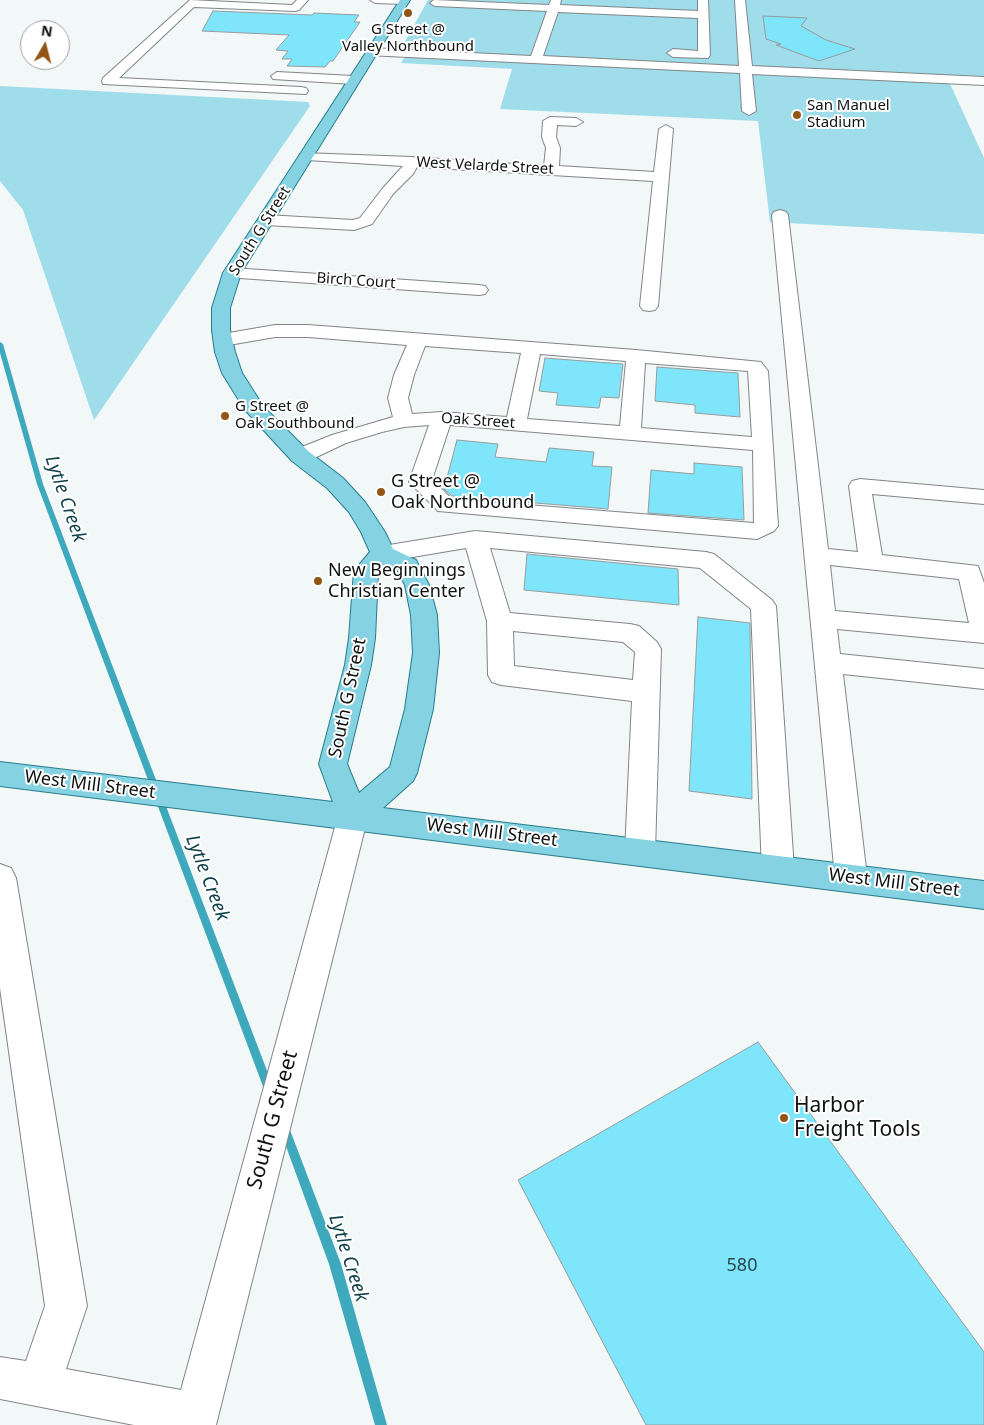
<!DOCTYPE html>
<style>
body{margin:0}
#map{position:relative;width:984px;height:1425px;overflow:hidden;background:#f2f7f8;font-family:"Noto Sans",sans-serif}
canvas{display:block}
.north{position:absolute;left:20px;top:20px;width:50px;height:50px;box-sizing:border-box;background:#fff;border:1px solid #9fa0a0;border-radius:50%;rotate:8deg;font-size:14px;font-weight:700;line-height:20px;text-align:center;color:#101212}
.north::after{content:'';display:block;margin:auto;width:18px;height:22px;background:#915614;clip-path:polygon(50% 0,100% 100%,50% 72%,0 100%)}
</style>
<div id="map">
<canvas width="984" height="1425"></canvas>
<div class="north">N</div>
</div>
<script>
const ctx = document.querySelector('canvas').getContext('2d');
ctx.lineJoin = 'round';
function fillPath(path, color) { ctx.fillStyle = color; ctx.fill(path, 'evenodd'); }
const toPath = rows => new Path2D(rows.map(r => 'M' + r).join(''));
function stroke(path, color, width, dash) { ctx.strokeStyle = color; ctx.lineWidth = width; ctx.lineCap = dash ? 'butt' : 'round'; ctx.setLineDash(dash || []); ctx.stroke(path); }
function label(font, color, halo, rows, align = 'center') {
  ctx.font = font + ' "Noto Sans",sans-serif'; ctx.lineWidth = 4; ctx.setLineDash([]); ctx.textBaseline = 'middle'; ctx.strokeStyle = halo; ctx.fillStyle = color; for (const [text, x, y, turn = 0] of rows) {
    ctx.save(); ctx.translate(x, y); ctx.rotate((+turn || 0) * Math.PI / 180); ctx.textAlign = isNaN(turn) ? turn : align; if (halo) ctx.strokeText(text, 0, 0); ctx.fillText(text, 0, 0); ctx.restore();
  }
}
fillPath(toPath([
 [428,0,984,0,984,76,946,75,984,158,984,234,770,222,758,121,500,109,512,69,401,63,404,58,412,57,416,50,403,45],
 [0,86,308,102,310,106,94,420,23,210,0,181]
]), '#9fddea');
fillPath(toPath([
 [0,342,3,344,43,484,274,1089,272,1092,269,1094,266,1092,264,1089,37,484,0,353,0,342],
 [285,1125,289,1126,290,1130,341,1264,387,1425,375,1425,329,1264,280,1130,281,1126,285,1125]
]), '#3ea9bd');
const building = toPath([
 [213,11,312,15,314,13,359,15,354,22,360,22,333,61,330,61,325,67,287,66,292,59,282,59,288,51,276,50,289,35,202,31,213,11],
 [763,16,807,18,801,26,826,40,855,49,819,61,776,45,781,44,766,39,763,16],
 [545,358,623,364,619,398,601,397,599,408,556,405,558,393,539,391,545,358],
 [657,367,738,373,740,417,695,413,695,405,655,401,657,367],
 [457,440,498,444,495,457,546,462,549,448,594,452,592,466,612,467,608,509,452,496,444,489,457,440],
 [694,463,742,467,744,520,648,513,651,470,694,474,694,463],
 [527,554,678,569,679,605,524,590,527,554],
 [698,617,750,623,752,799,689,791,698,617],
 [758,1042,984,1352,984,1425,646,1425,518,1180,758,1042]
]);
fillPath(building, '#7ee5fa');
stroke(building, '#989c9d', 1);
const minor = toPath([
 [190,0,292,5,297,0,308,0,299,10,295,11,194,7,119,78,301,87,306,88,308,91,306,94,103,84,102,81,103,78,190,0],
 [370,0,409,0,409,1,404,4,375,3,370,0],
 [434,0,549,5,551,0,561,0,560,5,698,11,698,0,708,0,710,55,708,58,673,57,667,53,673,49,698,51,698,18,558,12,543,56,739,66,735,0,745,0,752,66,984,77,984,85,752,74,756,111,749,115,742,111,740,73,367,55,365,52,367,49,371,48,531,56,547,11,435,6,430,3,434,0],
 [277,72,353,76,359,80,353,84,273,79,271,76,277,72],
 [550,117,576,118,583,122,576,126,557,125,556,137,560,148,559,166,654,172,659,129,666,125,673,129,658,306,655,310,649,311,643,310,640,306,653,181,417,167,413,174,393,194,372,224,354,230,266,225,260,223,258,220,260,217,266,215,353,220,360,218,383,188,403,166,307,160,302,159,300,156,302,153,412,157,544,166,546,148,542,137,543,121,550,117],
 [780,210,786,212,788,215,828,549,858,552,849,486,852,481,860,479,984,490,984,504,872,494,882,555,978,566,984,583,984,643,837,629,840,654,984,669,984,689,843,674,867,877,862,887,851,891,840,887,835,877,772,215,774,212,780,210],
 [830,565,959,579,969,623,835,611,830,565],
 [232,268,479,285,485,286,488,290,485,294,479,295,226,277,223,273,226,269,232,268],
 [275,325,308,325,636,350,761,362,768,371,778,526,774,531,757,539,438,511,409,482,429,425,404,427,382,432,346,443,308,461,300,463,292,461,289,456,292,451,332,435,393,417,388,398,394,375,407,345,308,337,275,337,223,346,216,344,214,340,216,336,223,334,275,325],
 [425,346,521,353,507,417,442,412,412,414,408,398,414,375,425,346],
 [540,354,626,361,620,426,527,419,540,354],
 [645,363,748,371,752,437,641,428,645,363],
 [450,425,753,450,754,523,452,499,432,480,450,425],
 [475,531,706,552,714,554,772,600,776,606,794,869,789,879,778,883,767,879,762,869,751,609,700,568,490,548,510,613,630,624,639,626,657,642,661,649,655,852,651,861,640,865,629,861,625,852,632,701,501,685,492,682,488,675,487,621,466,548,383,562,375,560,371,554,375,548,383,546,475,531],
 [513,631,623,642,635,652,633,680,514,666,513,631],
 [353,803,364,807,368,816,216,1425,134,1425,0,1399,0,1357,26,1361,45,1306,0,988,0,864,11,868,16,878,87,1306,66,1369,181,1390,338,816,342,807,353,803]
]);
const major = toPath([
 [400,0,410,0,241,273,230,308,230,330,235,352,242,373,263,406,308,451,343,478,365,502,385,532,393,549,416,560,429,585,437,615,439,653,433,709,417,773,413,781,383,808,984,881,984,909,0,786,0,762,333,802,319,764,345,665,349,638,354,571,370,552,361,532,349,512,327,488,292,461,245,410,222,373,215,352,212,330,212,308,223,273,400,0],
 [386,565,398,571,405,585,411,615,413,653,405,709,390,767,359,793,347,764,371,665,375,638,378,573,386,565]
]);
stroke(minor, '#818586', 2);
stroke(major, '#277d8c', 2);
fillPath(minor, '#fff');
fillPath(major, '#85d3e2');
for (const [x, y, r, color] of [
 [408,13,5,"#915614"],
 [797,115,5,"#915614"],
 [225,416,5,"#915614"],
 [381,492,5,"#915614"],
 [318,581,5,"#915614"],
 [784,1118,5,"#915614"]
]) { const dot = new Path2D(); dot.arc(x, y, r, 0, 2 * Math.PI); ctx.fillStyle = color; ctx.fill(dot); stroke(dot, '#fff', 2); }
label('15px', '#101212', '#fff', [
 ["G Street @",408,30,"center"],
 ["Valley Northbound",408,47,"center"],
 ["San Manuel",807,106],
 ["Stadium",807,123],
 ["G Street @",235,407],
 ["Oak Southbound",235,424]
], 'left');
label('15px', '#101212', '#fff', [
 ["West Velarde Street",485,166,3],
 ["South G Street",260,231,-58],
 ["Birch Court",356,281,4],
 ["Oak Street",478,421,4]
]);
label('18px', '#101212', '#fff', [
 ["G Street @",391,482],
 ["Oak Northbound",391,503],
 ["New Beginnings",328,571],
 ["Christian Center",328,592]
], 'left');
label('18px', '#101212', '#fff', [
 ["South G Street",348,698,-78],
 ["West Mill Street",90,785,7],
 ["West Mill Street",492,833,7],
 ["West Mill Street",894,883,7]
]);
label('18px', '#2c474c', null, [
 ["580",742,1266]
]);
label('italic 19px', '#11414a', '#fff', [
 ["Lytle Creek",65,499,71],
 ["Lytle Creek",207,878,69],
 ["Lytle Creek",348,1258,72]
]);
label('21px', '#101212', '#fff', [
 ["Harbor",794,1106],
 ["Freight Tools",794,1130]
], 'left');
label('21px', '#101212', '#fff', [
 ["South G Street",273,1120,-75]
]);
</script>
